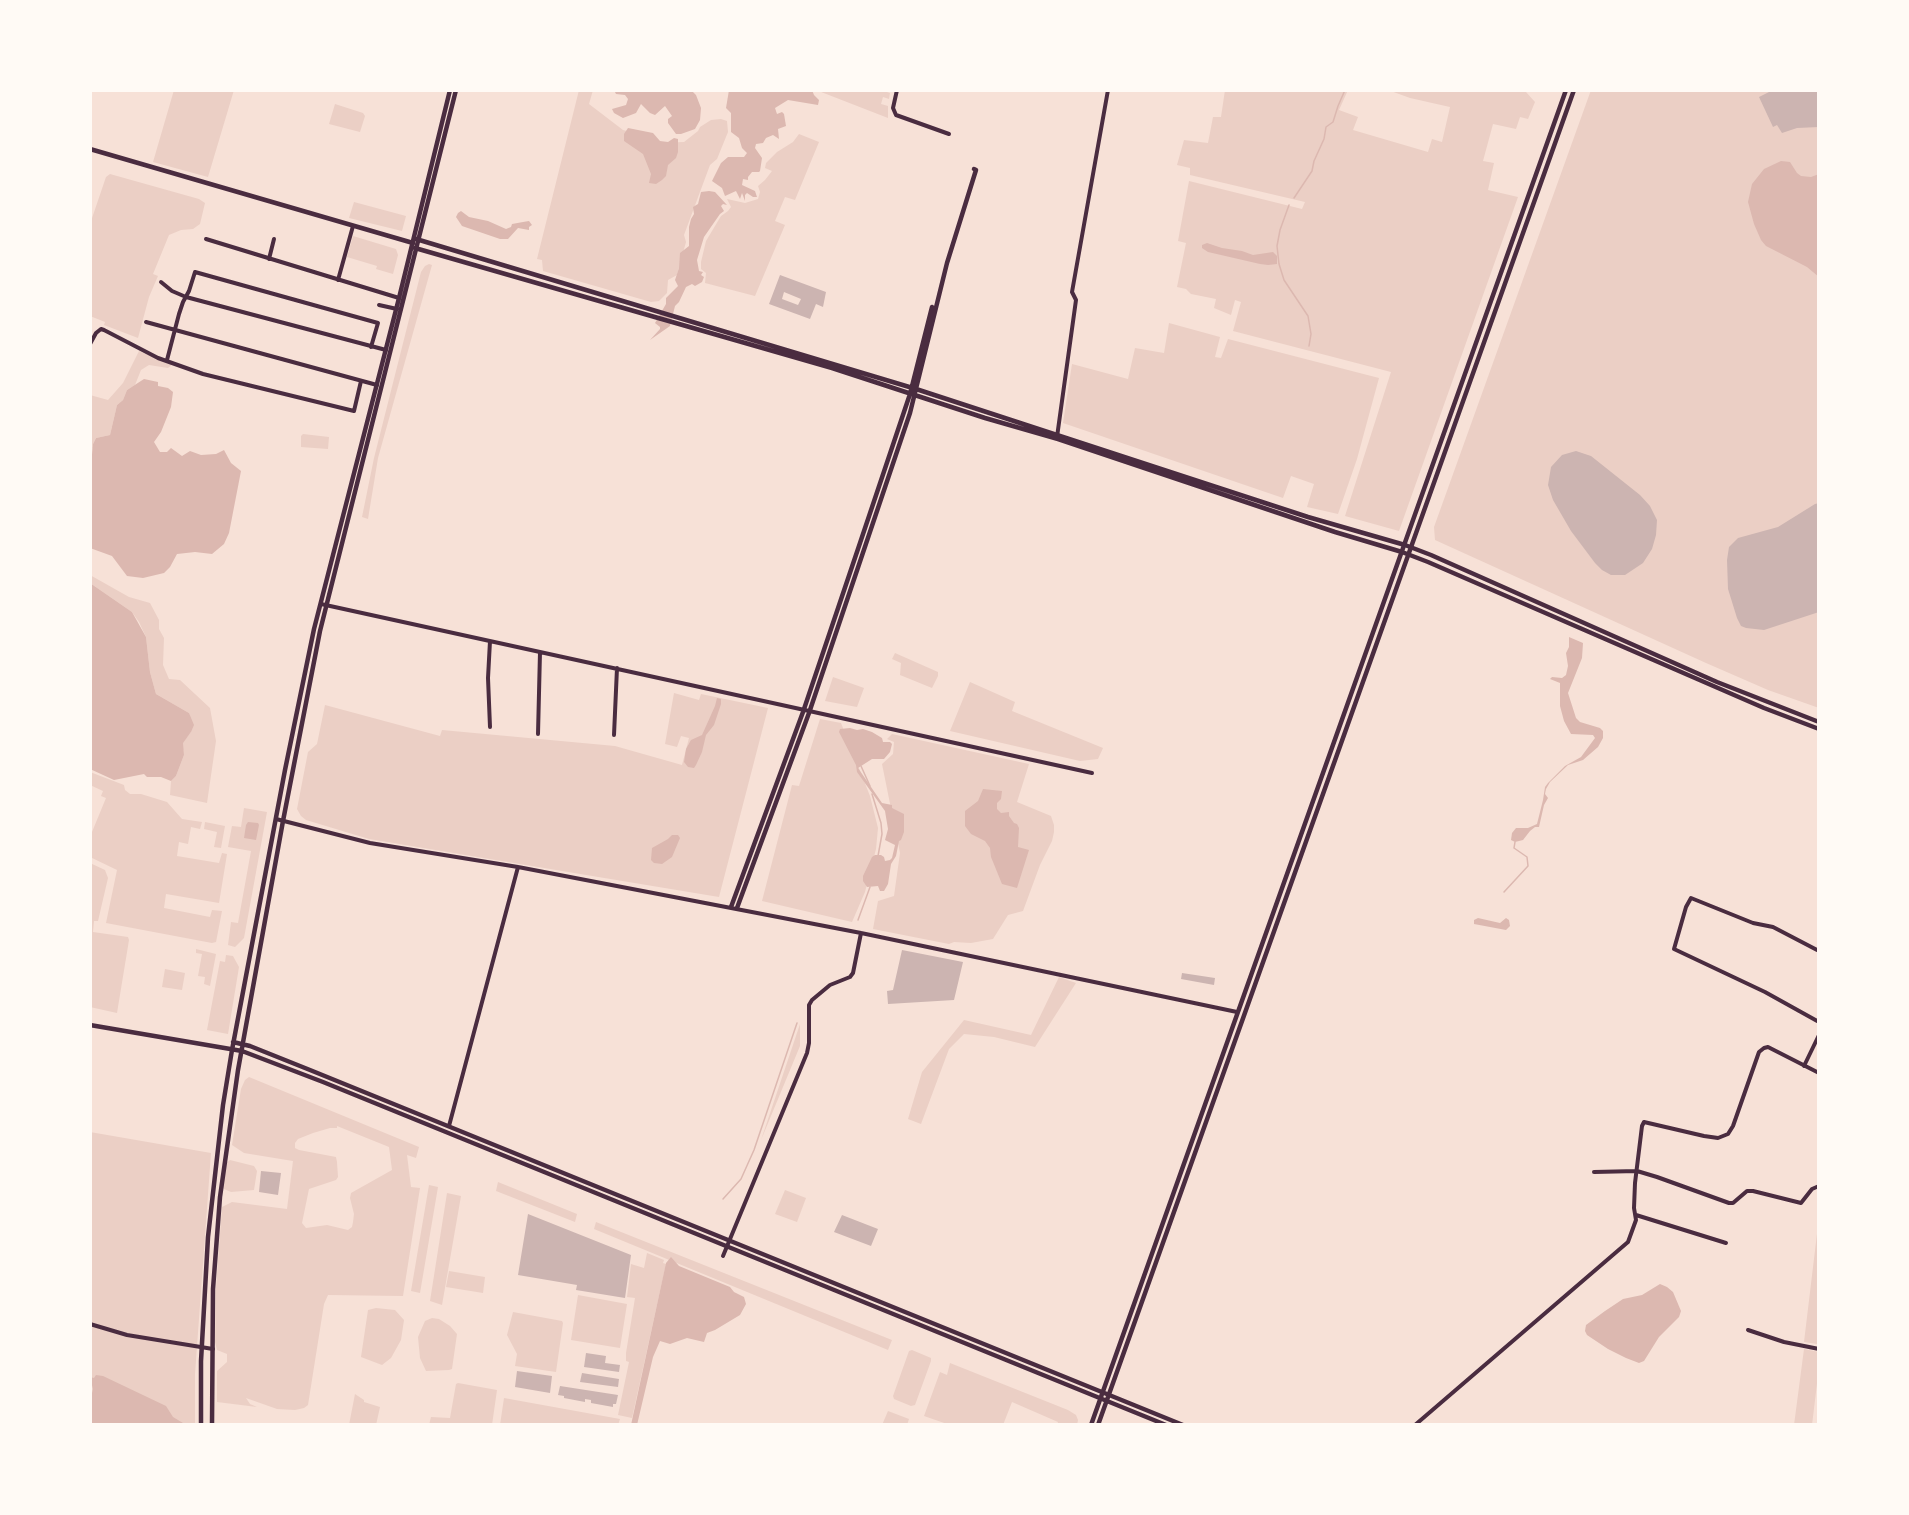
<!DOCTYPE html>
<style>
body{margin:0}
#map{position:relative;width:1909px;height:1515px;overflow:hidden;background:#f7e1d7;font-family:Cabin,sans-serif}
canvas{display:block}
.frame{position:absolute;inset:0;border:92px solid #fffaf5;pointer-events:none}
</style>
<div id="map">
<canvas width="1909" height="1515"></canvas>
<div class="frame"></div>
</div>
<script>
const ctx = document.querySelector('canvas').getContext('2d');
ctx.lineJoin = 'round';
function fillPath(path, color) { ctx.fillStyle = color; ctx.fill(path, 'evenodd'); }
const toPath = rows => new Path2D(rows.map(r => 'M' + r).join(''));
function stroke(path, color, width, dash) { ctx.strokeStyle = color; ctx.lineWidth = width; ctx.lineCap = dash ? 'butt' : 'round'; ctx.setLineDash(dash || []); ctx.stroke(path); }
fillPath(toPath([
 [174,90,234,90,208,177,153,162],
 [579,90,593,90,589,104,623,130,651,137,658,143,684,142,698,131,700,127,711,120,721,119,727,121,728,132,717,159,710,165,684,235,686,242,677,275,668,280,667,293,659,301,651,302,543,271,542,260,537,259],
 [816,90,881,90,890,93,889,99,883,97,881,104,888,106,888,118],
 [1225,90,1348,90,1339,110,1358,117,1353,130,1428,152,1432,139,1442,142,1450,107,1410,98,1388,90,1526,92,1535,102,1528,119,1520,117,1516,129,1493,124,1483,161,1494,163,1488,190,1518,197,1399,531,1345,516,1391,372,1233,331,1241,302,1235,300,1231,315,1214,308,1216,299,1191,294,1186,289,1177,287,1186,243,1178,241,1189,181,1302,209,1305,202,1190,175,1190,168,1177,165,1184,140,1208,143,1213,117,1221,117],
 [1591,90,1819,90,1819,708,1768,690,1706,663,1435,540,1434,527],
 [335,104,363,113,365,116,360,132,329,124],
 [799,134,819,142,795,200,785,197,775,221,785,225,755,296,705,283,706,273,701,269,701,262,706,241,721,216,728,211,731,207,727,199,745,203,758,199,760,192,758,186,765,180,772,171,765,168,766,163,777,152,793,142],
 [110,174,199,199,205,203,200,224,193,229,181,230,169,235,153,274,158,276,149,297,138,338,104,325,105,322,90,316,90,224,106,177],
 [354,202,406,216,402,231,349,218],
 [353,236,396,249,398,255,393,274,376,269,377,266,347,257],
 [429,264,432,265,378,458,368,519,362,517,374,458,421,272,425,266],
 [1169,323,1220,337,1215,357,1221,358,1228,339,1379,378,1357,459,1338,514,1307,507,1314,484,1291,476,1283,498,1063,423,1072,364,1128,379,1135,348,1164,353],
 [139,351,157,359,173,364,168,368,149,365,141,370,135,385,127,390,123,400,117,405,110,435,96,438,93,444,90,475,90,395,108,400,123,383],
 [303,434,329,437,328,449,301,447,301,436],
 [90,575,129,597,150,603,159,620,159,629,164,638,163,665,169,679,180,680,210,708,216,741,207,803,170,795,171,781,176,776,184,755,182,743,191,732,189,713,156,694,150,672,146,637,139,622,132,612,90,583],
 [895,653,938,672,938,676,932,688,900,675,901,663,892,659],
 [833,677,864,688,857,707,825,701],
 [970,682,1015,702,1012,711,1103,748,1098,759,1080,761,950,731],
 [674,693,699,700,701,694,768,708,719,897,369,839,306,820,301,816,297,809,308,752,317,744,325,705,440,736,442,730,615,746,682,765,689,738,681,736,677,747,665,744],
 [820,719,841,723,870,796,878,828,876,849,865,892,852,922,762,901,792,785,799,786],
 [892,734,1029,764,1017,802,1051,816,1054,825,1054,832,1052,841,1040,865,1023,911,1008,915,993,939,971,943,954,942,949,944,873,929,878,901,894,896,900,853,882,764,893,754,894,742,887,739],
 [90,772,124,785,125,790,130,794,141,794,167,802,182,819,202,822,200,829,191,827,188,844,179,842,177,856,219,863,222,853,227,854,219,903,166,894,164,908,210,917,212,910,222,911,216,942,212,943,106,923,117,870,90,857,90,831,92,832,106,798,101,796,103,791,90,785],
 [244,808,267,812,244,938,235,947,228,945,231,922,238,923,251,851,228,847,232,826,241,827],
 [205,822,225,826,221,848,214,847,217,832,204,829],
 [90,863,105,870,108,878,98,921,94,921,93,932,128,937,129,940,117,1013,90,1007],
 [196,949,216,954,210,986,204,984,205,977,198,976,202,954,196,953],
 [226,955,233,956,239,967,228,1034,207,1030,220,961,225,962],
 [165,969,185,973,182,990,162,987],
 [1059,977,1076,983,1035,1047,994,1037,964,1034,949,1049,921,1124,908,1119,922,1072,964,1020,1031,1035],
 [800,1024,800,1046,761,1140],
 [249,1077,419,1147,416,1158,407,1155,411,1187,420,1188,403,1296,328,1295,324,1304,308,1405,304,1408,295,1410,277,1409,246,1398,250,1404,257,1407,217,1402,217,1371,227,1362,227,1354,217,1350,215,1342,216,1288,222,1207,232,1202,287,1209,293,1161,244,1153,232,1145,241,1089,245,1080],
 [337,1126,389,1147,392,1170,351,1193,350,1198,354,1214,353,1222,352,1227,348,1230,327,1225,306,1228,302,1223,309,1189,336,1180,338,1177,337,1162,336,1157,299,1150,295,1148,295,1143,298,1139,313,1133,330,1128,337,1128],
 [90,1132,211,1153,195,1374,195,1425,90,1425],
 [230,1160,254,1166,257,1171,254,1190,231,1192,224,1189,222,1186,226,1163],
 [498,1182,577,1214,575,1222,496,1191],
 [429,1185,438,1187,420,1293,411,1291],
 [785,1190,806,1198,797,1222,775,1214],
 [447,1193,461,1196,442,1305,430,1301],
 [1819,1217,1819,1344,1817,1344,1804,1342],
 [596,1222,892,1340,888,1350,594,1229],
 [647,1253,664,1260,663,1263,666,1264,632,1418,618,1415,629,1362,626,1361,626,1353,635,1298,627,1297,631,1264,644,1268],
 [449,1271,485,1277,483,1293,446,1287],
 [578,1295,627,1304,620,1348,571,1340],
 [376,1308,395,1310,404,1320,401,1340,391,1358,382,1365,361,1357,368,1310],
 [513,1312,562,1321,563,1323,556,1372,515,1366,517,1354,507,1335],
 [432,1318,439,1319,450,1326,457,1334,452,1369,449,1370,426,1371,420,1358,418,1337,425,1321],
 [1804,1349,1819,1352,1819,1367,1812,1425,1794,1425],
 [912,1350,931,1358,931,1361,915,1405,911,1406,894,1399,893,1396,909,1351],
 [950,1363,1068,1410,1076,1415,1078,1420,1077,1425,1057,1425,1058,1422,1012,1402,1003,1425,950,1425,924,1416,940,1372,947,1375],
 [458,1383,497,1390,492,1425,429,1425,431,1417,450,1418,456,1384],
 [355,1394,364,1400,364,1402,380,1407,376,1425,349,1425],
 [504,1398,620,1419,618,1425,500,1425],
 [888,1411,909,1419,907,1425,882,1425]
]), '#ebcfc5');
fillPath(toPath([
 [614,90,691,90,696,95,701,108,700,120,695,129,681,134,676,134,668,123,668,119,672,116,665,106,655,115,650,113,641,104,636,113,623,118,614,113,612,109,626,105,628,99,625,95,616,94],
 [729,90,812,90,814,95,819,100,818,105,788,100,775,108,777,114,782,112,784,114,786,126,778,129,779,139,773,135,766,138,763,143,756,144,755,148,762,158,760,171,759,172,752,172,748,177,748,180,743,179,742,185,755,191,757,197,753,197,747,193,745,195,745,201,742,193,740,199,736,191,725,196,722,188,712,181,721,163,728,157,744,157,747,153,742,148,739,138,731,132,731,113,726,108],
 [628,128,653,133,660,141,668,142,674,138,678,139,678,152,676,158,668,165,666,176,662,180,656,184,649,183,651,174,643,154,624,141,624,134],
 [1781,161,1790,162,1797,173,1801,176,1811,177,1819,174,1819,277,1807,267,1766,246,1761,240,1754,224,1748,202,1752,184,1764,169],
 [709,191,715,192,727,205,723,204,721,206,724,211,720,214,704,237,697,260,699,271,703,272,701,275,704,277,702,282,695,286,692,284,686,287,679,302,675,306,670,326,650,340,660,329,660,327,655,323,666,304,666,298,678,286,675,280,679,268,680,253,689,246,689,227,691,219,694,214,693,207,698,204,701,192],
 [461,211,469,217,488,221,506,229,511,227,512,224,523,222,529,221,532,225,529,227,529,230,518,228,508,239,500,239,462,226,456,217,458,213],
 [1207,243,1222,248,1242,251,1253,255,1273,252,1277,256,1277,264,1268,265,1260,264,1208,252,1202,248,1202,245],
 [144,379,158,382,158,386,168,388,173,392,171,407,161,432,154,442,160,452,167,452,171,448,182,456,190,451,201,455,216,454,224,450,231,463,241,471,229,533,224,544,212,554,195,552,177,554,170,567,164,573,143,578,127,576,112,556,90,548,90,475,93,444,96,438,110,435,117,405,123,400,127,390],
 [90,583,132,612,146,637,150,672,156,694,189,713,194,725,191,732,183,743,184,755,176,776,171,781,161,777,147,777,144,774,114,780,90,769],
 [1569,637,1583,643,1582,658,1568,693,1576,718,1580,722,1600,728,1603,731,1603,738,1598,747,1583,760,1568,765,1550,782,1546,789,1545,794,1548,798,1544,805,1539,827,1535,827,1530,831,1523,840,1515,842,1511,840,1512,833,1516,828,1528,828,1537,824,1543,800,1545,787,1548,783,1565,766,1581,757,1595,738,1593,735,1571,734,1564,721,1560,706,1560,683,1550,679,1552,677,1562,678,1566,675,1568,666,1566,653,1569,647],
 [717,698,721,699,721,704,714,725,706,735,702,752,696,765,694,768,688,767,684,762,686,749,691,740,702,735,715,706],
 [850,728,857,730,863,729,872,732,882,738,883,742,890,742,892,744,890,752,884,759,872,759,858,768,882,803,892,805,892,808,904,814,904,832,901,840,899,841,896,856,891,864,888,884,884,891,880,891,878,886,867,887,863,881,863,876,872,857,875,855,881,855,884,857,885,861,890,860,892,858,895,845,885,840,888,829,885,811,857,772,856,765,839,732,840,729],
 [983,789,1002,791,1001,799,997,803,997,809,1001,813,1009,812,1009,816,1014,823,1017,824,1019,828,1018,847,1029,850,1017,888,1002,884,991,857,990,848,985,841,971,834,965,826,965,811,978,801],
 [248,822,258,823,259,825,256,840,244,838,246,825],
 [672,835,678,835,680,838,672,857,662,864,654,863,651,860,652,848,668,839],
 [1478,918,1500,923,1506,918,1509,920,1510,926,1506,930,1474,924,1474,920],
 [671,1257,679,1266,730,1287,734,1292,744,1297,746,1304,740,1315,715,1330,707,1333,704,1342,687,1338,670,1344,660,1341,653,1357,637,1425,631,1425,666,1263],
 [1660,1284,1667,1287,1673,1292,1681,1311,1679,1317,1659,1337,1644,1361,1639,1363,1626,1358,1608,1349,1587,1335,1585,1331,1586,1325,1605,1311,1623,1299,1642,1295],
 [96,1375,103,1376,166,1406,173,1417,183,1423,184,1425,90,1425,90,1401,93,1389,90,1377,94,1378]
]), '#dcb8b0');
stroke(toPath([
 [1294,198,1312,171,1314,161,1324,139,1326,127,1333,122,1338,106,1345,90],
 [1289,205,1280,230,1277,246,1279,264,1284,280,1308,316,1311,334,1309,346],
 [861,766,870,786],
 [872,794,881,823,882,834,878,856],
 [1504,892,1528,866,1527,857,1514,848,1515,842],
 [858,920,870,887],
 [723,1199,741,1179,754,1150,797,1023]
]), '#dcb8b0', 1.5);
fillPath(toPath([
 [1773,90,1819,90,1819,127,1797,128,1782,133,1777,125,1773,127,1759,97],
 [780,275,826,292,823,307,816,304,810,319,769,304],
 [784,292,801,299,798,305,782,299],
 [1576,451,1591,456,1640,495,1650,506,1657,520,1656,535,1652,549,1643,563,1625,575,1611,575,1602,570,1595,563,1571,531,1553,500,1548,485,1551,467,1562,455],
 [1819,503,1819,612,1764,630,1746,628,1741,626,1737,618,1728,589,1727,560,1729,547,1738,538,1778,527,1815,504],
 [902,950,963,962,954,1000,888,1004,887,991,893,990],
 [1182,973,1215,978,1214,985,1181,979],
 [261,1171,281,1173,278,1195,259,1192],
 [528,1214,631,1255,625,1298,576,1290,577,1285,518,1275],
 [842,1215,878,1229,871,1246,834,1232],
 [586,1353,606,1356,605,1363,620,1365,619,1372,584,1367],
 [517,1371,552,1376,550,1393,515,1387],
 [582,1373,619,1379,618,1387,580,1382],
 [560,1386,618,1395,616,1404,613,1404,613,1407,591,1403,591,1400,585,1399,585,1402,564,1398,564,1396,558,1395]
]), '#ccb4b1');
stroke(toPath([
 [897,90,893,108,896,115,949,134],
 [206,239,399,298],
 [269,259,274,239],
 [338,280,353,226],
 [161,282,172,291,186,297,386,350],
 [379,305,397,309],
 [146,322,377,385],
 [90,344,96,333,101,329,104,330,158,358,203,374,354,411,361,381],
 [167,360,179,314,183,302,189,291,195,272,378,323,371,347],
 [1057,437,1076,300,1072,292,1108,90],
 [321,604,1092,773],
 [490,727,488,678,490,641],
 [538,734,540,652],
 [614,735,617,668],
 [276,819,370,843,518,867,861,933,1237,1012],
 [1819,951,1773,927,1753,923,1691,898,1686,907,1674,949,1765,992,1819,1022],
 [1804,1066,1819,1035],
 [449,1126,518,867],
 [1594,1172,1637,1171,1657,1177,1729,1203,1733,1203,1747,1191,1753,1191,1801,1203,1812,1189,1819,1186],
 [1636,1215,1726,1243],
 [723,1256,807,1053,809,1043,809,1005,812,1000,830,985,850,977,853,973,861,933],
 [90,1324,127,1335,213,1349],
 [1748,1330,1784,1342,1819,1349],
 [1415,1425,1628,1242,1636,1220,1634,1208,1635,1183,1642,1126,1644,1122,1704,1136,1718,1138,1728,1134,1733,1126,1759,1052,1764,1048,1768,1047,1819,1073]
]), '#4a2c40', 4);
stroke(toPath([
 [90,149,413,243],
 [416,239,916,389,1308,517,1405,545,1431,555,1717,682,1819,722],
 [415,248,832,368,985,418,1058,439,1335,532,1402,552,1428,562,1764,708,1819,729],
 [731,907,803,712,860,543,910,394,932,307],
 [737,908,809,713,910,413,947,263,976,170,974,169],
 [90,1025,242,1051]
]), '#4a2c40', 4.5);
stroke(toPath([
 [233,1042,250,1046,310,1070,1183,1425],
 [242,1051,323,1082,1166,1425],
 [201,1425,201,1361,208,1237,223,1105,232,1050,285,770,314,629,399,298,450,90],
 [212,1425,213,1289,220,1197,238,1070,283,821,320,631,456,90],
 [1091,1425,1566,90],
 [1098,1425,1574,90]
]), '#4a2c40', 4.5);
</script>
